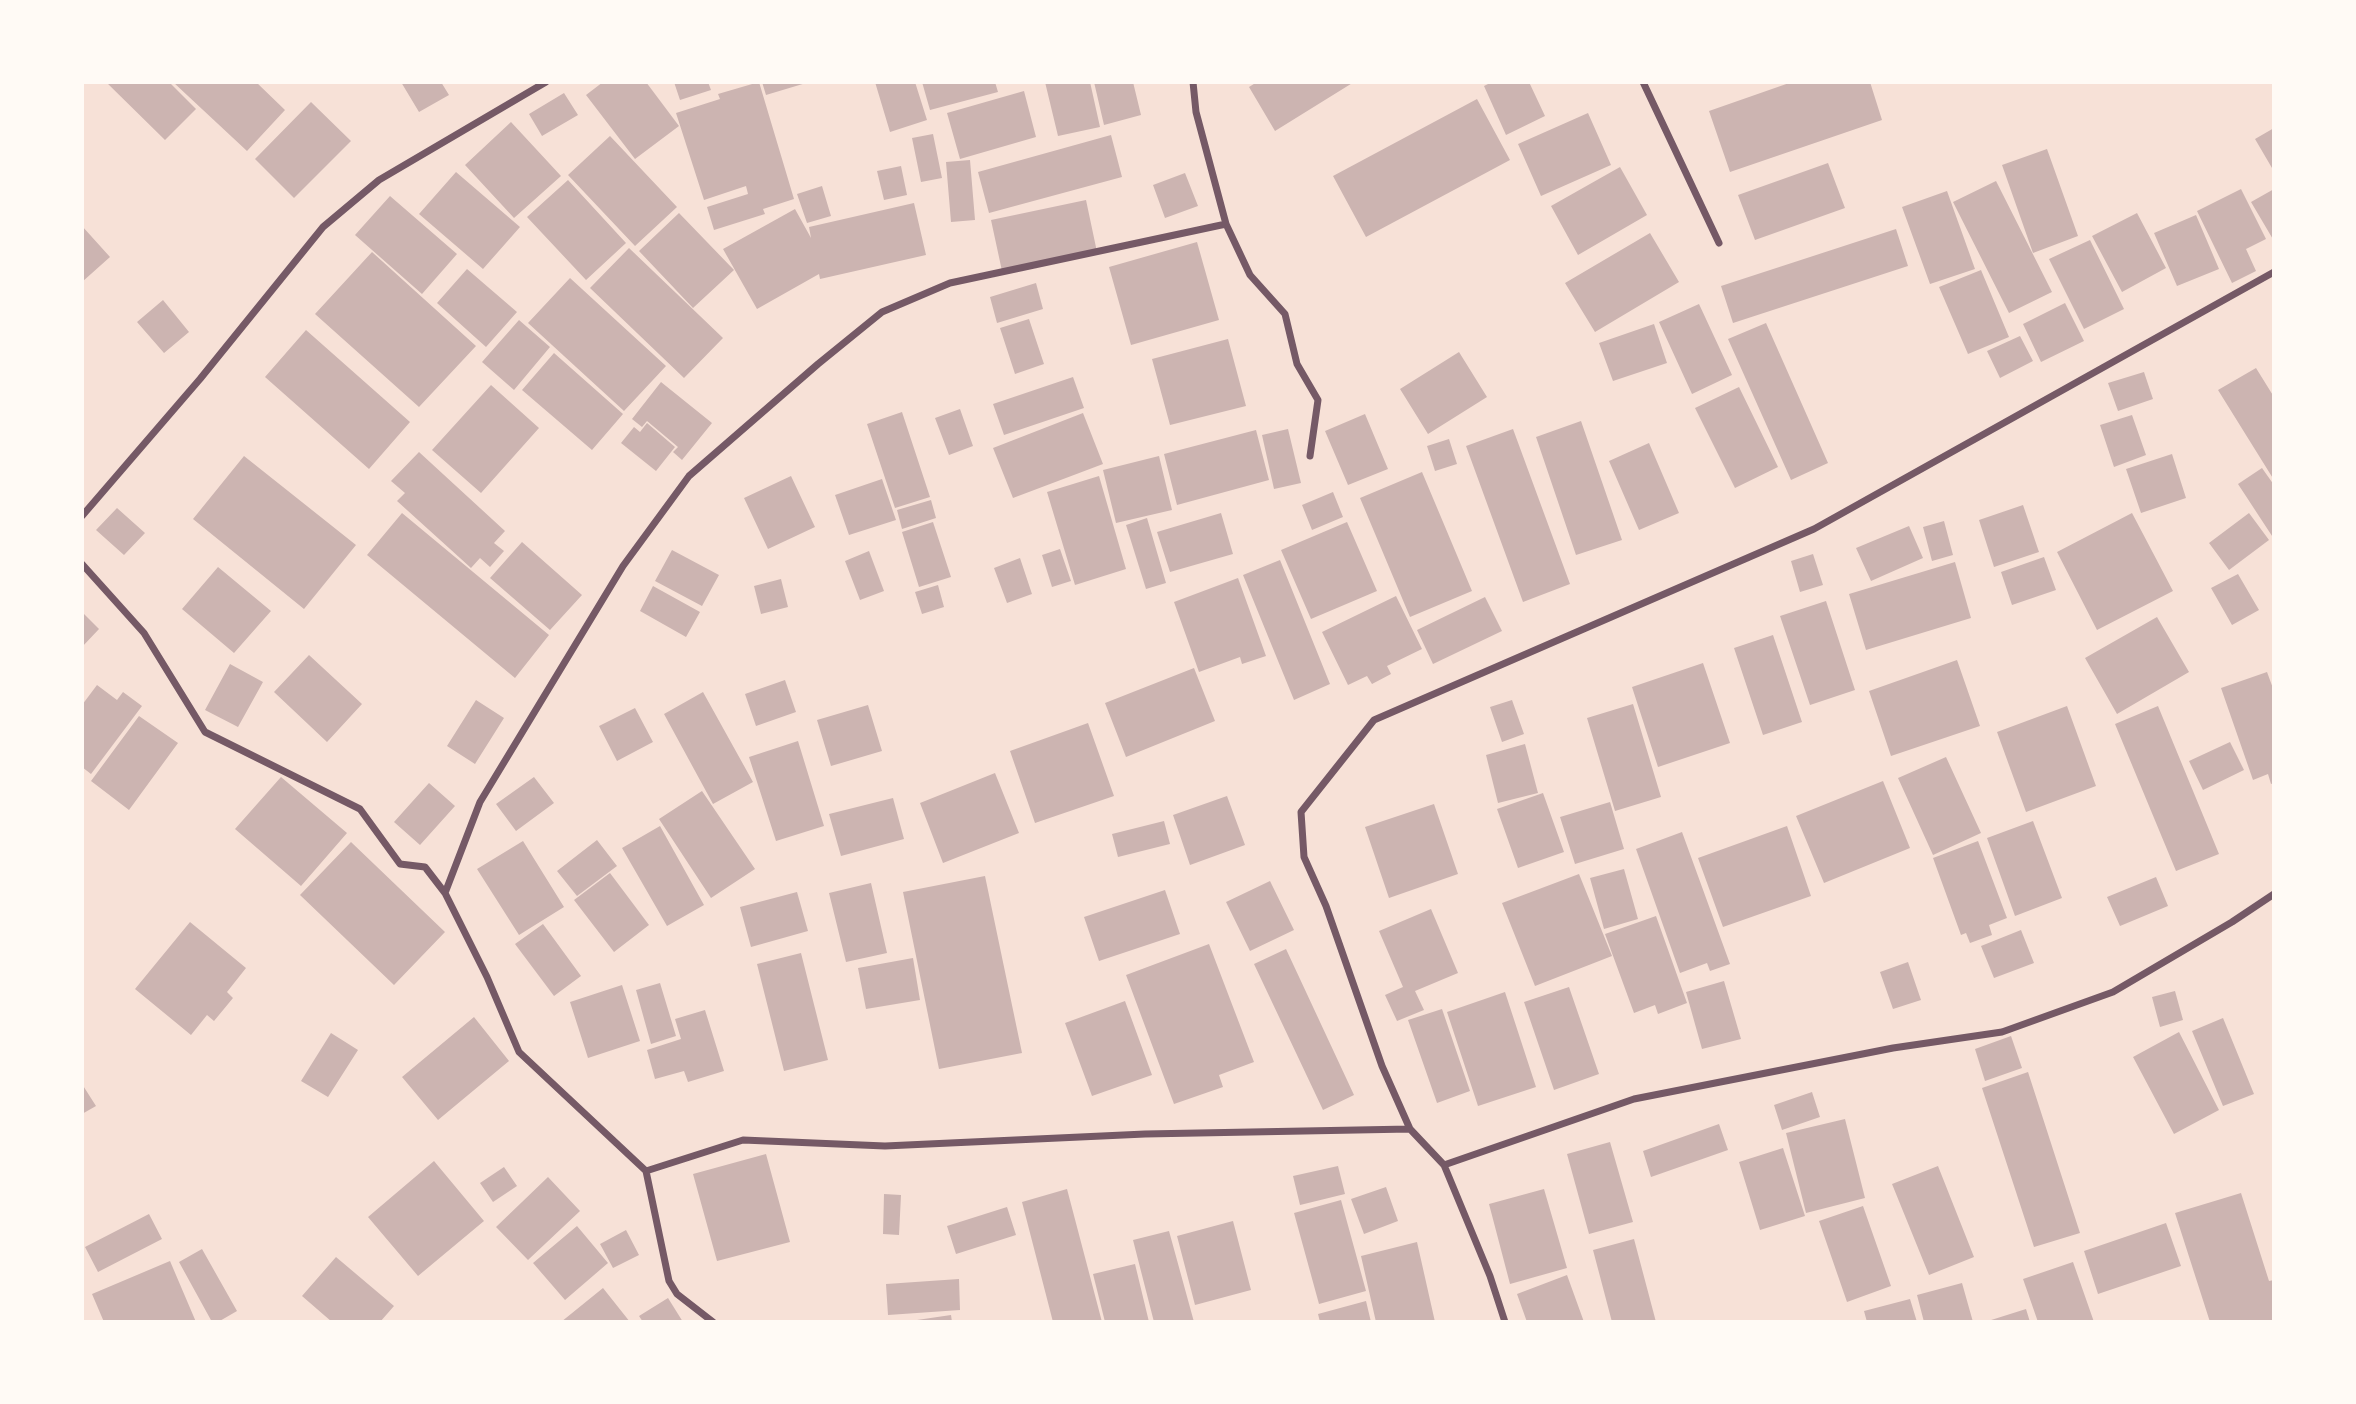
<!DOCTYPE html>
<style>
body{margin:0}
#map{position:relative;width:2356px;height:1404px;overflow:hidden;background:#f7e1d7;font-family:Overpass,sans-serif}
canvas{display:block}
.frame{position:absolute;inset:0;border:84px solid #fffaf5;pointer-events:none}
</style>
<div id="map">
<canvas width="2356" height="1404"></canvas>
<div class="frame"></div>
</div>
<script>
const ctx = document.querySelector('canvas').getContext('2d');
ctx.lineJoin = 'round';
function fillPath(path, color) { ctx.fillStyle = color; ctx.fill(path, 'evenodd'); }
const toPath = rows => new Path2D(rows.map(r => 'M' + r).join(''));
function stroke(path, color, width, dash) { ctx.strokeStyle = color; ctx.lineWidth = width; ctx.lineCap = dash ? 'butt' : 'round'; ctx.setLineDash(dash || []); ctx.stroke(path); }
fillPath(toPath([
 [106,82,169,82,196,109,165,140],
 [173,82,256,82,285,110,247,151],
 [401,82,441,82,449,95,419,112],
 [603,82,646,82,679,126,635,159,586,95],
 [674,82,708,82,711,90,680,100],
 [759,82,794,199,763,209,765,214,714,230,707,207,748,194,746,186,704,200,676,113,720,99,718,94],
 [762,82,806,82,806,83,766,95],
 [875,82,915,82,927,120,890,132],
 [922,82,995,82,998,92,930,110],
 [1045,82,1090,82,1100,127,1058,136],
 [1094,82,1133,82,1141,115,1104,125],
 [1257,82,1354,82,1275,131,1249,87],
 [1492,82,1529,82,1545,116,1506,135,1484,86],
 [1792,82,1870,82,1882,120,1730,172,1709,111],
 [1024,91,1036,137,960,159,947,113],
 [564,93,578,115,542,136,529,114],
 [1477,99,1510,160,1366,237,1333,176],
 [311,102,351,141,294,198,255,159],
 [1588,113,1611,165,1541,196,1518,144],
 [511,122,561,176,514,218,465,165],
 [2274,128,2274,167,2272,168,2255,139],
 [933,134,942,178,921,182,912,138],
 [1111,135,1122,177,989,213,978,172],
 [610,136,677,207,635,246,568,175],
 [2047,149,2078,236,2033,253,2002,165],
 [970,160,975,220,951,222,946,162],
 [1828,163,1845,208,1755,240,1738,195],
 [901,166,907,195,884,200,877,171],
 [1620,167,1647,215,1578,255,1551,206],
 [456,172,520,227,483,269,419,214],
 [1185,173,1198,206,1165,218,1153,185],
 [568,180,626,243,586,280,527,217],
 [1996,181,2052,292,2009,313,1953,202],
 [822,186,831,216,807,223,797,194],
 [2241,189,2266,239,2246,249,2256,271,2232,283,2197,211],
 [2274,189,2274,241,2251,202],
 [1947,191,1975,269,1930,284,1902,207],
 [390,196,457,254,422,294,355,235],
 [1086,200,1097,252,1002,271,991,220],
 [914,203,926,255,820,279,819,274,757,309,723,249,795,209,811,238,809,227],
 [679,213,734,270,693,308,639,251],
 [2137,213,2166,268,2122,292,2092,236],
 [2196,215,2219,269,2177,286,2154,233],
 [82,226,110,257,82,282],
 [1896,229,1908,266,1733,323,1721,286],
 [1650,233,1679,282,1595,332,1565,283],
 [2090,240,2124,309,2084,329,2049,259],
 [1197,242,1219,320,1131,345,1109,267],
 [629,248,723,338,684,378,590,288],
 [372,252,476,346,419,407,315,314],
 [467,269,517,312,486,347,437,303],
 [1981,270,2009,337,1968,354,1939,287],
 [570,278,666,366,624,411,528,323],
 [1036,283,1043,309,997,323,990,297],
 [163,300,189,332,164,353,137,322],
 [2065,303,2084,341,2041,362,2023,324],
 [1699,304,1732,375,1692,394,1659,322],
 [1029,319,1044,364,1015,374,1000,328],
 [519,320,550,347,514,390,482,362],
 [1766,323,1828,463,1791,480,1728,339],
 [1654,324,1667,363,1613,381,1599,343],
 [306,330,410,422,369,469,265,377],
 [2020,336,2033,361,2000,378,1987,351],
 [1228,339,1246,406,1170,425,1152,359],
 [1459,352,1487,397,1428,434,1400,389],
 [554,353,623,414,592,450,522,390],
 [2256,368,2274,397,2274,480,2218,390],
 [2144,372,2153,399,2118,411,2108,383],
 [1073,377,1084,408,1004,435,993,404],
 [661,382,712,423,682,460,673,452,678,447,647,421,642,427,632,419],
 [491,385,539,428,481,493,432,450],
 [1739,387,1778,467,1735,488,1695,408],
 [960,409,973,446,949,455,935,418],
 [902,412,930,497,895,508,867,424],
 [1083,413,1103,464,1013,498,993,448],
 [1365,414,1388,469,1348,485,1325,431],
 [2132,415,2146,455,2114,467,2100,425],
 [1581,421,1622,540,1576,555,1536,437],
 [647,423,675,447,656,471,621,443,634,427,640,432],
 [1288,429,1301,483,1274,489,1262,435],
 [1513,429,1570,584,1523,602,1466,446],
 [1256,430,1269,480,1177,505,1164,454],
 [1449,439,1457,464,1435,471,1427,446],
 [1649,443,1679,513,1639,530,1609,461],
 [419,452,505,531,494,543,504,551,490,567,480,558,471,568,397,501,405,493,391,481],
 [2172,454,2186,498,2141,513,2126,469],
 [244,456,356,545,304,609,193,519],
 [1159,456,1172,510,1116,523,1103,470],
 [2262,468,2274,485,2274,539,2238,484],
 [1422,472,1472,591,1410,617,1360,498],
 [791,476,815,527,768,549,744,498],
 [1099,476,1126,569,1075,585,1047,492],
 [882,479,896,520,849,535,835,495],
 [1333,492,1343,517,1312,530,1302,505],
 [931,500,936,518,902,529,897,510],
 [2023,505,2039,552,1994,567,1979,520],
 [117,508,145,533,124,555,96,530],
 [402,513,549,635,515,678,367,555],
 [1221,513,1233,554,1170,572,1157,532],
 [2132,513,2173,591,2097,630,2057,552],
 [2249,513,2269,540,2229,570,2209,543],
 [1147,518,1166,583,1146,589,1126,525],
 [1944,521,1953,555,1932,561,1923,527],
 [933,522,951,577,919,587,902,532],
 [1347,522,1377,591,1311,619,1281,550],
 [1909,526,1923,558,1871,581,1856,548],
 [522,542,582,595,550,630,490,578],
 [1060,549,1071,581,1052,587,1042,555],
 [672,550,719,575,702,606,655,581],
 [869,551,884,591,860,600,845,561],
 [1813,554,1823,585,1800,592,1791,561],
 [2044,557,2056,590,2012,605,2001,572],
 [1020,558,1032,594,1007,603,994,568],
 [1280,560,1330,684,1294,700,1243,575],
 [1955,562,1971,618,1866,650,1849,594],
 [218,567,271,611,234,653,182,609],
 [2238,574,2259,610,2232,625,2211,588],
 [1238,578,1266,656,1242,664,1240,657,1199,672,1174,602],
 [781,579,788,607,761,614,754,586],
 [938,585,944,607,922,614,915,592],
 [653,586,700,612,686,637,640,611],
 [1396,596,1422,649,1387,666,1391,674,1372,684,1367,676,1348,685,1322,632],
 [1485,597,1502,631,1433,664,1417,630],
 [1826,601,1855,690,1810,705,1780,616],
 [82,612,99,629,82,647],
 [2157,617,2189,672,2117,714,2085,658],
 [1773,635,1802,722,1763,735,1734,648],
 [309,655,362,704,327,742,274,692],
 [1957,660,1980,726,1891,756,1869,691],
 [1703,663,1730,743,1658,767,1632,687],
 [230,664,263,682,238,727,205,710],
 [1194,668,1215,721,1126,757,1105,703],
 [2267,672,2274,691,2274,783,2271,784,2268,774,2253,780,2221,688],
 [785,680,796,712,756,726,745,694],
 [97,685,117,700,123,692,142,706,91,774,82,767,82,705],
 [703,692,753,782,713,804,664,714],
 [476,700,504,718,475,764,447,746],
 [1512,700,1524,734,1502,742,1490,707],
 [1633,704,1661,797,1615,811,1587,718],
 [868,705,882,751,831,766,817,720],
 [2067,706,2096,786,2026,812,1997,732],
 [2158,706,2219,854,2176,871,2115,724],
 [635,708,653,742,617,761,599,726],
 [139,716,178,743,129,810,91,781],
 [1088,723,1114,796,1035,823,1010,751],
 [798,741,824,826,776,841,749,757],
 [2230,742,2244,770,2203,790,2189,761],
 [1525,744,1538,793,1498,803,1486,755],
 [1946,757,1981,833,1933,855,1898,778],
 [995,773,1019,833,943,863,920,803],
 [281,777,347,833,301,886,235,829],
 [534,777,554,803,516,831,496,804],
 [1883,781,1910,848,1824,883,1796,816],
 [429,783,455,806,420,845,394,822],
 [702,791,755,869,711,898,659,819],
 [1543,793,1564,852,1518,868,1497,809],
 [1227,796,1245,845,1190,865,1173,815],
 [893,798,904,839,841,856,829,814],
 [1610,802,1624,849,1575,864,1560,817],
 [1434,804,1458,874,1389,898,1365,827],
 [1164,821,1170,844,1118,857,1112,834],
 [2033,821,2062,898,2015,916,1987,838],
 [660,826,704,905,667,926,622,848],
 [1787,826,1811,896,1723,927,1698,858],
 [1682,832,1730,964,1710,971,1707,963,1680,973,1636,849],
 [597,840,617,866,577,896,557,871],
 [523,841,564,907,519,935,477,869],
 [1978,841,2007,918,1989,925,1992,935,1970,943,1966,933,1961,935,1933,858],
 [351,842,445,932,394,985,300,895],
 [1624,869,1638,919,1604,929,1590,878],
 [610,873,649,925,614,952,574,900],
 [1579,874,1612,956,1535,986,1502,903],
 [985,876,1022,1053,939,1069,903,892],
 [2156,877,2168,906,2120,926,2107,897],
 [1270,881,1294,930,1250,951,1226,902],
 [871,883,887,953,846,962,829,893],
 [1165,890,1180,934,1099,961,1084,917],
 [797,892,808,931,751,947,740,907],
 [1431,909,1458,973,1415,991,1424,1010,1397,1021,1385,995,1403,987,1379,931],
 [1656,916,1687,1003,1658,1014,1655,1005,1634,1013,1605,934],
 [190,922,246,968,227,992,233,998,214,1021,207,1015,191,1035,135,989],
 [543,924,581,976,554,996,515,944],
 [2021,930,2034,963,1994,978,1981,946],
 [1209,944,1254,1062,1219,1075,1223,1087,1174,1104,1126,975],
 [1286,949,1354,1095,1323,1110,1254,964],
 [801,953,828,1060,784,1071,757,964],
 [913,958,920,1000,866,1009,858,968],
 [1908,962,1921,1000,1893,1009,1880,972],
 [1724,981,1741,1039,1702,1049,1686,992],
 [660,983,676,1036,651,1044,636,990],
 [622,985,640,1041,588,1058,570,1002],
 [1569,987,1599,1074,1554,1090,1524,1002],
 [2175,991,2183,1020,2160,1027,2152,997],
 [1505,992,1536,1087,1478,1106,1447,1012],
 [1125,1001,1152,1075,1092,1096,1065,1023],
 [1442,1009,1470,1091,1437,1103,1408,1020],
 [705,1010,724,1071,688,1082,684,1071,655,1079,647,1050,681,1039,675,1019],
 [474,1017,509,1061,438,1120,402,1077],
 [2223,1018,2254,1094,2223,1106,2192,1031],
 [2179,1032,2219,1110,2174,1134,2133,1057],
 [331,1033,358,1050,328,1097,301,1081],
 [2011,1036,2022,1068,1985,1081,1975,1049],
 [2028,1072,2080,1233,2034,1247,1982,1088],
 [82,1084,96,1106,82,1114],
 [1812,1092,1820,1117,1782,1130,1774,1105],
 [1845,1119,1865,1198,1806,1213,1786,1133],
 [1719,1124,1728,1150,1651,1177,1643,1151],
 [1610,1142,1633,1222,1589,1234,1567,1154],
 [1783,1148,1805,1216,1760,1230,1739,1162],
 [766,1154,790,1242,717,1261,693,1174],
 [434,1161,484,1221,418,1276,368,1217],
 [1338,1166,1345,1194,1300,1205,1293,1176],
 [1938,1166,1974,1257,1929,1275,1892,1184],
 [504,1167,517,1186,493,1202,480,1183],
 [548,1177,580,1211,528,1260,496,1227],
 [1386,1187,1398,1221,1364,1234,1351,1199],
 [1067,1189,1102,1322,1053,1322,1022,1202],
 [1544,1189,1567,1268,1510,1284,1489,1204],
 [2241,1193,2269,1281,2274,1280,2274,1322,2210,1322,2175,1213],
 [884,1194,901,1195,899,1235,883,1234],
 [1341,1200,1366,1291,1319,1304,1294,1213],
 [1863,1206,1891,1286,1847,1302,1819,1221],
 [1007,1207,1016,1235,956,1254,947,1226],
 [149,1214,162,1239,98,1272,85,1247],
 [1233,1221,1251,1290,1195,1305,1177,1236],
 [2166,1223,2181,1266,2098,1294,2084,1251],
 [577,1226,608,1263,565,1300,533,1263],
 [626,1230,639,1255,613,1268,600,1244],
 [1169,1231,1194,1322,1154,1322,1133,1240],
 [1634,1239,1656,1322,1612,1322,1593,1250],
 [1417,1242,1435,1322,1376,1322,1361,1256],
 [202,1249,237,1311,218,1322,212,1322,179,1262],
 [336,1257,394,1306,380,1322,332,1322,302,1296],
 [170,1261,196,1322,104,1322,92,1294],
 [2073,1262,2094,1322,2038,1322,2023,1279],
 [1135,1264,1149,1322,1105,1322,1093,1274],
 [1567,1275,1584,1322,1527,1322,1517,1294],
 [959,1279,960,1310,888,1315,886,1284],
 [1962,1283,1973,1322,1924,1322,1917,1295],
 [603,1288,630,1322,561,1322],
 [668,1298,683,1322,643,1322,639,1316],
 [1910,1299,1917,1322,1867,1322,1864,1311],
 [1366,1301,1371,1322,1320,1322,1318,1314],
 [2026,1309,2030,1322,1988,1322,1988,1321],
 [951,1315,952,1322,917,1322,917,1320]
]), '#ccb4b1');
stroke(toPath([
 [1193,82,1196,112,1226,224,1250,275,1285,314,1297,364,1318,400,1310,456],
 [1643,82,1719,243],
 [82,516,200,379,323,227,379,180,546,82],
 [82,564,144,633,205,732,360,809,400,864,425,867,445,893],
 [1444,1165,1634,1099,1893,1048,2002,1032,2113,992,2232,922,2274,894],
 [646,1171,743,1140,885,1146,1145,1134,1410,1129],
 [713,1322,677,1294,669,1281,646,1171,519,1052,487,977,445,893,480,802,623,566,689,476,818,364,882,312,950,283,1226,224],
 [1505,1322,1490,1276,1444,1165,1410,1129,1382,1066,1326,906,1304,857,1301,812,1374,720,1814,529,2274,272]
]), '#755966', 7);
</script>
